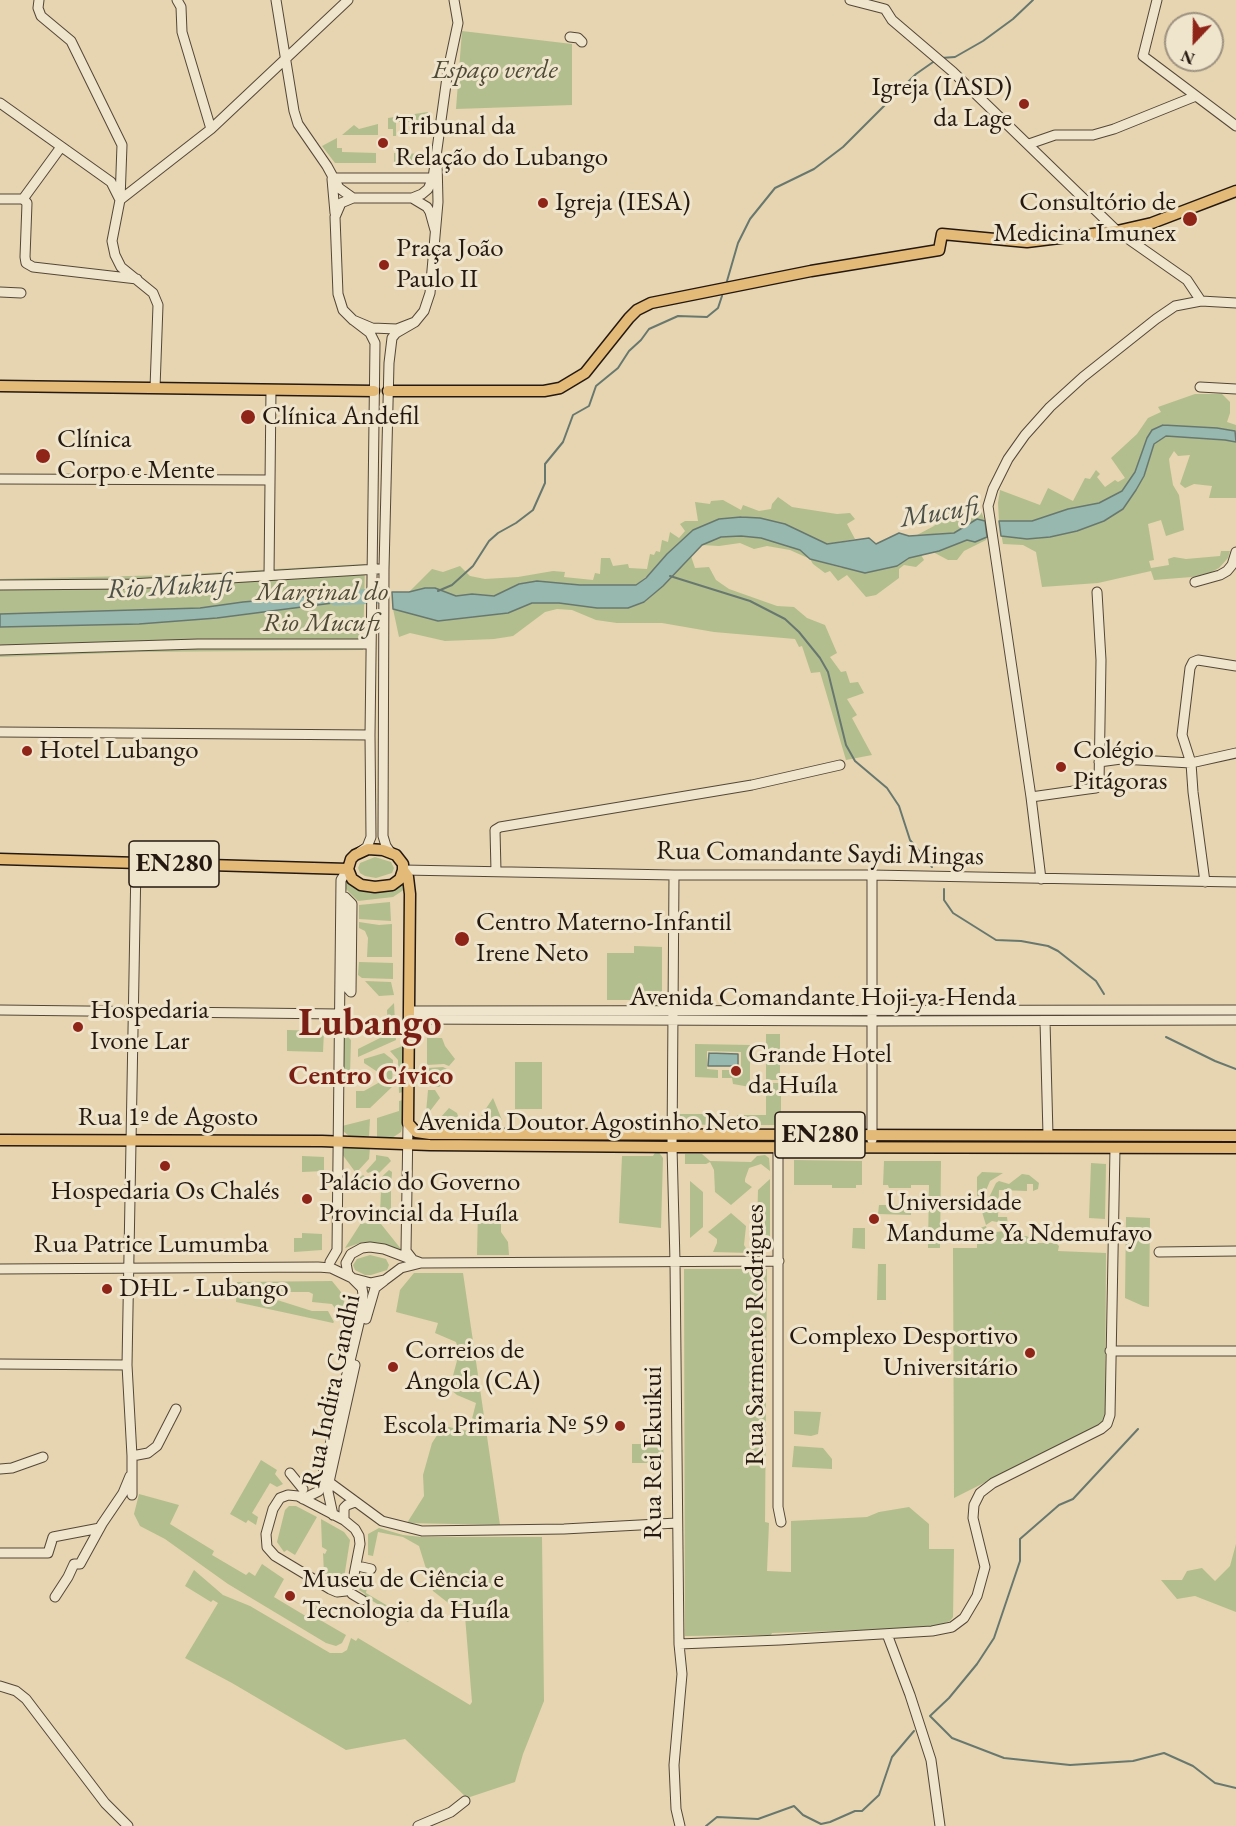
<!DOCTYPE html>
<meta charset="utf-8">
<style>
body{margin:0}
#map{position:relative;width:1236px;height:1826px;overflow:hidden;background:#e6d5b0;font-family:"EB Garamond",serif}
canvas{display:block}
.north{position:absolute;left:1164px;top:12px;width:60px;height:60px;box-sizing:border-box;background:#efe4cc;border:2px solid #9e9281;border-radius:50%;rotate:202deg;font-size:16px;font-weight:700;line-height:24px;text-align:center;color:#241810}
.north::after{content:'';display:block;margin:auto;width:21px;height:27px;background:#8f2418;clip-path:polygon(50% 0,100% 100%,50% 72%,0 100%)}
</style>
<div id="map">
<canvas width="1236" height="1826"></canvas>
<div class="north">N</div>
</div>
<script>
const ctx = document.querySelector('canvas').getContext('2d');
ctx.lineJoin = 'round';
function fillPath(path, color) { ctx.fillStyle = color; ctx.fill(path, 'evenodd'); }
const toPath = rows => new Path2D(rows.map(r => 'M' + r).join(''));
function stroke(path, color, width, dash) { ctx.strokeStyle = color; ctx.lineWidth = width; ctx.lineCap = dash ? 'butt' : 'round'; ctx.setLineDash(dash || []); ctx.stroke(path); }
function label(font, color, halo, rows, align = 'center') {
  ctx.font = font + ' "EB Garamond",serif'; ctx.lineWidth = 6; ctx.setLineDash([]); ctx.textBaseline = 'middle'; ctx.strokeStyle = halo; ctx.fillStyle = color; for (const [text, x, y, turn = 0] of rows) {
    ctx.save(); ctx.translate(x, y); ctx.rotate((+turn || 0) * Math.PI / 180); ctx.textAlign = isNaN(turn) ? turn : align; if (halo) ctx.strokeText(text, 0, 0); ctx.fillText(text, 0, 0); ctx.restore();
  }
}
fillPath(toPath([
 [462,31,572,44,572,105,456,109],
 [428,112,428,122,396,122,396,136,393,136,393,129,388,129,388,118],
 [378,124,378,135,342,135,354,125,359,129],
 [337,138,337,148,342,148,342,152,376,153,376,163,335,163,322,146],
 [394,153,428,154,428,164,394,163],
 [1195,394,1222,394,1230,402,1230,413,1227,422,1236,425,1236,498,1209,498,1212,486,1194,484,1185,488,1180,484,1190,455,1178,456,1174,451,1169,459,1170,467,1173,485,1179,495,1184,530,1166,536,1161,520,1148,524,1154,560,1149,561,1151,568,1169,565,1168,559,1174,557,1186,559,1220,556,1221,551,1230,551,1228,558,1219,568,1204,576,1154,580,1151,571,1098,583,1042,587,1036,552,1023,545,1003,544,999,521,998,503,1000,490,1040,505,1048,488,1073,501,1085,478,1090,479,1096,470,1100,474,1097,477,1105,487,1115,480,1118,482,1125,478,1111,458,1137,434,1148,418,1161,412,1158,407],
 [778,497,792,507,837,514,850,513,855,519,847,524,855,539,827,544,785,524,760,518,741,517,652,572,636,585,580,585,537,581,519,584,494,596,472,594,456,596,447,593,409,592,432,569,443,572,460,566,470,576,485,579,518,577,553,571,565,572,564,577,593,580,595,573,600,574,601,558,610,558,613,566,628,564,629,568,647,569,650,554,654,555,656,551,660,552,662,540,668,542,670,532,679,538,685,531,680,524,685,521,698,521,695,502,710,504,711,501,723,500,741,510,743,505,759,511,771,509,772,504],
 [961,503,981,511,985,521,977,519,954,533,917,535,934,526,953,507],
 [741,536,761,538,786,545,800,550,810,559,842,568,897,566,909,558,921,555,924,560,916,567,904,565,899,569,899,578,876,595,866,597,847,575,838,581,830,571,825,573,813,564,810,559,790,550,767,546,754,549,740,543,719,546,702,545,721,537],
 [987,537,986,540,964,551,957,560,948,560,933,552,967,540,975,542],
 [691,556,695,568,709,567,716,580,729,589,777,606,794,607,807,618,825,625,837,653,830,657,841,672,846,671,850,683,858,682,864,693,847,699,857,715,852,718,872,755,846,760,820,672,811,673,802,646,799,647,795,639,714,632,662,623,617,623,596,620,572,610,557,609,545,612,513,636,494,639,445,641,410,633,399,637,393,609,438,621,508,613,532,603,559,603,597,608,628,608,645,602,663,586],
 [365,564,363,650,140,652,0,657,0,579,172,575],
 [375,857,391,862,394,868,392,873,376,878,365,876,360,873,358,868,360,863],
 [346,882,358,889,370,893,390,891,403,883,405,889,393,897,358,901,345,888],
 [390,902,391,921,359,919,359,905],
 [359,922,379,925,392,924,392,957,367,957,368,938,365,931,359,928],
 [634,946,662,947,662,998,658,1000,607,1000,607,953,634,953],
 [359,962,393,963,393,979,362,978,358,975],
 [365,981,391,982,394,995,379,996],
 [394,1003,396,1040,358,1057,358,1049,388,1034,387,1010],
 [287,1030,324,1031,323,1052,287,1051],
 [344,1033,351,1040,350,1075,343,1075],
 [766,1034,780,1034,780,1080,766,1080],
 [427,1038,442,1038,445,1046,455,1059,449,1066,444,1064,427,1065],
 [695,1044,750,1045,750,1087,733,1084,732,1078,722,1078,722,1070,741,1070,741,1052,707,1051,707,1069,718,1070,718,1078,695,1077],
 [405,1045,403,1092,399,1093,398,1060,390,1051],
 [384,1053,393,1060,392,1087,370,1108,356,1108,356,1091,364,1091,387,1078,364,1063,364,1059],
 [515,1062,542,1062,542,1109,515,1109],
 [443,1067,447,1069,438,1079,442,1084,439,1087,427,1086,427,1068],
 [766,1083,781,1083,781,1125,737,1125,737,1115,766,1115],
 [428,1090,435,1090,440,1098,430,1111,429,1117,427,1117,426,1113],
 [493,1098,502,1120,479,1119],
 [403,1100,402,1128,401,1132,392,1138,377,1137,377,1118,399,1111,399,1101],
 [449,1108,457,1113,459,1119,457,1122,430,1122,432,1119,437,1120,441,1117],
 [678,1114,710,1114,710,1125,685,1124],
 [370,1119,369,1136,349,1136,343,1131,342,1126],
 [343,1146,370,1147,369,1159,356,1173,342,1154],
 [656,1151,658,1151,663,1158,661,1228,619,1223,622,1156,653,1156],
 [685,1154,702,1154,710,1161,751,1162,757,1156,765,1155,769,1158,770,1171,761,1164,749,1168,745,1179,745,1182,752,1187,731,1205,715,1192,714,1170,710,1162,706,1164,685,1164],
 [376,1155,388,1157,391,1161,378,1174,373,1171,368,1173,366,1171,376,1160],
 [302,1156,324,1157,324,1171,302,1172],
 [794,1160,862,1161,862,1185,856,1185,856,1188,832,1188,832,1185,794,1185],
 [884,1161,941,1161,940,1248,928,1248,929,1185,911,1185,911,1188,889,1188,888,1185,883,1185],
 [1091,1163,1106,1164,1105,1219,1089,1218],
 [389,1170,392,1172,391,1186,365,1186,359,1178,363,1175,374,1184],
 [982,1172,1003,1173,990,1181,979,1207,977,1207,977,1177],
 [1022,1174,1029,1175,1039,1183,1038,1189,1033,1191,1033,1184,1027,1184,1027,1191,999,1190,998,1217,1007,1217,1008,1225,1001,1224,999,1220,997,1222,992,1221,986,1225,982,1212,996,1183,999,1181,1009,1184],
 [770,1179,770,1239,757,1228,758,1190],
 [690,1181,703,1192,703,1227,690,1238],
 [391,1191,391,1224,380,1214,381,1192],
 [879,1205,911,1205,911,1215,878,1214],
 [478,1208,501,1211,501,1232,508,1242,509,1255,477,1255],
 [731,1213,746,1226,744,1245,749,1253,713,1252,717,1243,717,1239,708,1232],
 [1126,1217,1150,1218,1149,1307,1143,1306,1125,1298],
 [361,1223,381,1224,401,1249,401,1253,380,1243,363,1242,345,1248],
 [986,1226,988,1233,1012,1230,1015,1236,1027,1236,1034,1243,1056,1243,1059,1246,1058,1251,1106,1253,1105,1416,1103,1421,1099,1425,954,1498,953,1248,977,1248,977,1229],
 [853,1228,865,1228,865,1249,852,1248],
 [302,1233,322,1234,322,1250,294,1252,294,1238,302,1238],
 [370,1255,386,1259,389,1265,387,1270,371,1275,365,1275,355,1270,353,1265,357,1259],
 [878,1264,886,1264,886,1300,877,1300],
 [684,1269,767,1269,765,1522,769,1523,767,1571,791,1572,791,1521,867,1517,879,1512,909,1507,929,1524,929,1549,954,1549,953,1617,950,1621,937,1626,893,1629,772,1633,771,1635,685,1636],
 [414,1273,463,1273,500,1525,407,1523,424,1496,423,1475,432,1443,443,1426,469,1431,476,1403,457,1395,451,1390,450,1387,459,1353,456,1342,435,1333,438,1323,396,1312,400,1290],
 [332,1281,345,1297,341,1317,332,1304,312,1302,313,1294,309,1292,282,1292,255,1286,251,1283,251,1289,255,1293,312,1311,328,1311,334,1322,333,1323,236,1302,237,1282],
 [794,1411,821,1412,818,1434,811,1436,794,1434],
 [632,1444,663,1444,664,1463,632,1463],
 [794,1446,823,1448,832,1459,832,1469,792,1467],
 [261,1460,277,1470,275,1474,283,1484,277,1487,270,1483,252,1513,258,1517,256,1525,248,1520,246,1523,230,1514],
 [139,1494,179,1505,170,1524,214,1551,212,1555,246,1575,249,1572,255,1576,262,1564,284,1579,274,1597,309,1618,320,1601,323,1603,315,1617,346,1635,342,1643,336,1646,326,1643,228,1584,165,1539,140,1526,134,1514],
 [289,1506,296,1506,317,1517,295,1555,287,1550,284,1552,277,1542,285,1510],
 [321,1519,344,1532,350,1540,344,1578,340,1582,334,1582,330,1580,332,1578,324,1573,323,1553,325,1554,327,1550,322,1547],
 [379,1528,403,1535,422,1537,542,1537,544,1701,523,1754,515,1782,467,1798,405,1739,346,1750,232,1683,185,1658,218,1603,213,1600,211,1602,185,1586,194,1570,223,1595,250,1606,330,1653,342,1653,347,1650,351,1638,356,1641,358,1638,470,1705,472,1702,465,1616,433,1591,419,1546,403,1537,378,1532,373,1556,368,1555,368,1534],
 [1236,1544,1236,1612,1195,1596,1177,1599,1161,1580,1182,1580,1187,1571,1202,1568,1215,1581,1230,1566],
 [364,1572,370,1573,366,1593,410,1619,408,1622,364,1596,365,1594,359,1590]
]), '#b2be8e');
const water = toPath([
 [1163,425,1217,428,1235,431,1236,442,1225,440,1166,436,1154,444,1144,476,1136,490,1123,509,1104,521,1077,531,1050,537,1027,539,1001,536,999,521,1032,521,1068,509,1099,503,1122,491,1135,472,1147,438,1152,430,1163,425],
 [741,517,760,518,785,524,827,544,869,538,876,544,899,533,909,536,954,533,977,519,985,521,987,537,975,542,967,540,939,551,909,558,897,566,865,573,810,559,800,550,761,538,741,536,721,537,702,545,663,586,644,602,628,608,597,608,559,603,532,603,508,613,438,621,393,609,392,592,409,592,425,588,435,588,456,596,472,594,494,596,519,584,537,581,580,585,636,585,646,578,667,554,693,530,719,519,741,517],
 [356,592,356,600,217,618,139,624,0,627,0,614,200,608,243,602,356,592],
 [709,1053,738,1054,738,1066,708,1066,709,1053]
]);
fillPath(water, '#96b8ae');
stroke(water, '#68786f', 1.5);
stroke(toPath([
 [941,58,955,57,983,41,1013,19,1033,0],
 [727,281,738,243,750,219,775,188,814,169,843,147,916,74,936,60],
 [670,576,750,601,785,619,799,632,820,658,828,672,846,745,855,761,887,788,899,806,910,840,932,867],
 [438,591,452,585,473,566,489,541,498,533,516,523,533,510,545,483,545,464,563,442,573,415,589,406,596,386,618,368,629,351,641,340,649,329,678,316,707,317,718,308,722,296],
 [944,889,944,900,953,913,996,940,1021,941,1048,946,1058,951,1096,981,1104,994],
 [1166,1037,1215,1061,1236,1069],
 [1138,1429,1073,1499,1059,1505,1020,1539,1020,1561,994,1638,977,1664,949,1698,930,1716,952,1738,1004,1758,1070,1765,1133,1761,1164,1753,1193,1766,1215,1783,1236,1788],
 [706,1826,717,1817,758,1819,794,1806,803,1815,821,1824,830,1822,855,1811,862,1811,879,1795,892,1757,914,1731]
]), '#68786f', 2);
stroke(toPath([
 [335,598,378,596]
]), '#96b8ae', 15);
const minor = toPath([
 [39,0,38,8,41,16,71,41,122,145,120,200,112,241,115,255,121,267,153,293,158,305,155,388],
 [177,0,181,7,182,32,211,129],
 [276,0,294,111,298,124,327,166,339,188,353,198],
 [850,0,885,9,892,20,953,72,1117,231,1187,280,1201,301],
 [1157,0,1143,56,1236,126],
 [570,37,578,38,582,42],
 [0,103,111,182,119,198],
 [1029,144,1055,135,1093,135,1114,129,1196,96],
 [334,178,433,178],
 [332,179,335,213],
 [412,198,422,194,428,189,433,178,448,70,458,23,454,0],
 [0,199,23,199,27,203,25,257,26,263,33,267,137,279],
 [23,199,61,147],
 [120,200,211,129,348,0],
 [435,230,430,212,427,207,412,198,353,198,341,203,335,217,338,294,343,310,353,320,372,328,397,329,415,322,424,311,430,293,438,202,437,160],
 [0,292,21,293],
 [353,320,370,333,375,343,370,735,371,837,367,847,360,852],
 [1200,387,1236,389],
 [0,479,270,480],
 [269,575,271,390],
 [1195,582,1220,575,1227,571,1232,565,1236,552],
 [0,585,131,584,378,569],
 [0,650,198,644,371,644],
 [0,732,370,735],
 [1099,762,1121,759,1191,763,1236,753],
 [1031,797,1088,789,1096,788,1099,784,1101,660,1097,592],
 [391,853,386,846,383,836,384,569,389,363,392,338,396,333,415,322],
 [403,870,674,875,872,875,1236,882],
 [496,871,495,830,500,827,752,785,840,765],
 [674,875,672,1147,675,1262,679,1644,682,1674,674,1765,676,1809,680,1826],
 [872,875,872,1140],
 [1041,879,1031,797,990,519,988,506,993,489,1008,459,1025,435,1050,407,1083,377,1156,319,1175,306,1201,301,1236,303],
 [1205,882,1193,792,1191,763,1182,735,1190,668,1193,662,1198,660,1236,666],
 [345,897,352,904,351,992,345,985,345,897],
 [0,1010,339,1014],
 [409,1011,1236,1010],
 [409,1019,872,1021,1236,1020],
 [1045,1021,1048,1135],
 [408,1123,406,1251,413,1260],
 [778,1147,778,1507,781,1522],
 [1159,1252,1236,1251],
 [330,1262,337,1250,341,880,348,869],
 [421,1263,384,1249,370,1247,362,1248,351,1254,346,1263,348,1274,352,1278,371,1283,385,1280,401,1268,421,1263,779,1261],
 [0,1269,318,1267,331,1268,352,1278,362,1288,363,1294,361,1315,319,1491,303,1499],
 [366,1319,375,1288,384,1281],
 [1110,1351,1236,1351],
 [0,1364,127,1365],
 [132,1456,148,1453,157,1446,176,1409],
 [0,1469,12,1468,43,1457],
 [290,1473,303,1489],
 [329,1482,382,1521,422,1531,564,1529,677,1523],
 [132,1495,132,1456,127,1365,136,863],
 [288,1495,298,1496,344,1520,355,1529,359,1536,360,1544,353,1580,346,1591,337,1592,330,1589,275,1556,267,1547,266,1534,273,1509,280,1498,288,1495],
 [333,1515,328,1492,329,1482,355,1365],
 [344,1520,344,1508,347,1505,355,1502],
 [0,1553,48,1553,53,1537,100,1528],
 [362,1567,371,1569],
 [352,1594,362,1600],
 [55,1597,68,1577,74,1564,80,1564,102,1524,123,1493,130,1476],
 [887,1634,910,1695,931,1760,940,1826],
 [679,1644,780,1640,932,1631,952,1627,964,1618,977,1596,985,1567,973,1518,974,1505,980,1493,993,1483,1101,1429,1107,1424,1110,1415,1115,1148],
 [0,1686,16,1691,26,1699,105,1803,128,1826],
 [418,1826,451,1812,465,1801]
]);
const major = toPath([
 [0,386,374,391],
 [388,391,544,391,560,388,585,373,629,318,637,310,651,303,811,271,939,250,942,234,1027,242,1117,231,1152,223,1236,191],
 [368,849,383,850,396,855,403,864,403,870,400,879,392,885,375,887,361,885,352,879,348,869,351,859,355,855,368,849],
 [0,859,348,869],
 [403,870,408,877,410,894,408,1123,416,1132,430,1134,1236,1136],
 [0,1140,322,1141,430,1145,672,1147,1236,1148]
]);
stroke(minor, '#544738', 11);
stroke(major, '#241810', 13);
stroke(minor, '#efe4cc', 9);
stroke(major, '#e3ba78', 10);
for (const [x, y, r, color] of [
 [1024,104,6,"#8f2418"],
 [383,143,6,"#8f2418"],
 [543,203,6,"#8f2418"],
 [1190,219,8,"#8f2418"],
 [384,265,6,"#8f2418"],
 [248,417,8,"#8f2418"],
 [43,456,8,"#8f2418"],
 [27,751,6,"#8f2418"],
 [1061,767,6,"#8f2418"],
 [462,939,8,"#8f2418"],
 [78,1027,6,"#8f2418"],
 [736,1071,6,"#8f2418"],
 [165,1166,6,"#8f2418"],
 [307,1199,6,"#8f2418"],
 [874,1219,6,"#8f2418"],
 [107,1289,6,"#8f2418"],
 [1030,1353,6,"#8f2418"],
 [393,1367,6,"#8f2418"],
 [620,1426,6,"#8f2418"],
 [290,1596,6,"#8f2418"]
]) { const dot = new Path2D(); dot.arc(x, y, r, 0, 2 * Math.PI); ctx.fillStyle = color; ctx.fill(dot); stroke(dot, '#efe4cc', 2); }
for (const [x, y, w] of [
 [174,864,90],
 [820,1135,90]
]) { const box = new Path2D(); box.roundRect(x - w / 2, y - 23, w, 46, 4.5); ctx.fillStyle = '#efe4cc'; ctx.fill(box); stroke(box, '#241810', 1.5); }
label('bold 26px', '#241810', null, [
 ["EN280",174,864],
 ["EN280",820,1135]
]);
label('italic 27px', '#4f4a36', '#efe4cc', [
 ["Espaço verde",495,71],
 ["Marginal do",322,593],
 ["Rio Mucufi",322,624]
]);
label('27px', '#241810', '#efe4cc', [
 ["Igreja (IASD)",1012,88,"right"],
 ["da Lage",1012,119,"right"],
 ["Tribunal da",395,127],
 ["Relação do Lubango",395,158],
 ["Igreja (IESA)",555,203],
 ["Consultório de",1176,203,"right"],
 ["Medicina Imunex",1176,234,"right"],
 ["Praça João",396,249],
 ["Paulo II",396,280],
 ["Clínica Andefil",262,417],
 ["Clínica",57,440],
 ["Corpo e Mente",57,471],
 ["Hotel Lubango",39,751],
 ["Colégio",1073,751],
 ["Pitágoras",1073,782],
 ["Centro Materno-Infantil",476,923],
 ["Irene Neto",476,954],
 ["Hospedaria",90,1011],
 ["Ivone Lar",90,1042],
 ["Grande Hotel",748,1055],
 ["da Huíla",748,1086],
 ["Palácio do Governo",319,1183],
 ["Provincial da Huíla",319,1214],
 ["Hospedaria Os Chalés",165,1192,"center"],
 ["Universidade",886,1203],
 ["Mandume Ya Ndemufayo",886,1234],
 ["DHL - Lubango",119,1289],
 ["Complexo Desportivo",1018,1337,"right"],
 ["Universitário",1018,1368,"right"],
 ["Correios de",405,1351],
 ["Angola (CA)",405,1382],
 ["Escola Primaria Nº 59",608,1426,"right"],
 ["Museu de Ciência e",302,1580],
 ["Tecnologia da Huíla",302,1611]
], 'left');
label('27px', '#241810', '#efe4cc', [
 ["Rua Comandante Saydi Mingas",820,854,1],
 ["Avenida Comandante Hoji-ya-Henda",823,998],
 ["Rua 1º de Agosto",168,1118],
 ["Avenida Doutor Agostinho Neto",588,1123],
 ["Rua Patrice Lumumba",151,1245],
 ["Rua Sarmento Rodrigues",756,1335,-90],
 ["Rua Indira Gandhi",332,1391,-78],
 ["Rua Rei Ekuikui",654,1453,-90]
]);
label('italic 28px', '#4c5047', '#efe4cc', [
 ["Mucufi",940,513,-9],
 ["Rio Mukufi",170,587,-3]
]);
label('bold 28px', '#7a1f14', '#efe4cc', [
 ["Centro Cívico",371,1076]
]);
label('bold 39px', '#7a1f14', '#efe4cc', [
 ["Lubango",370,1024]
]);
</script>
